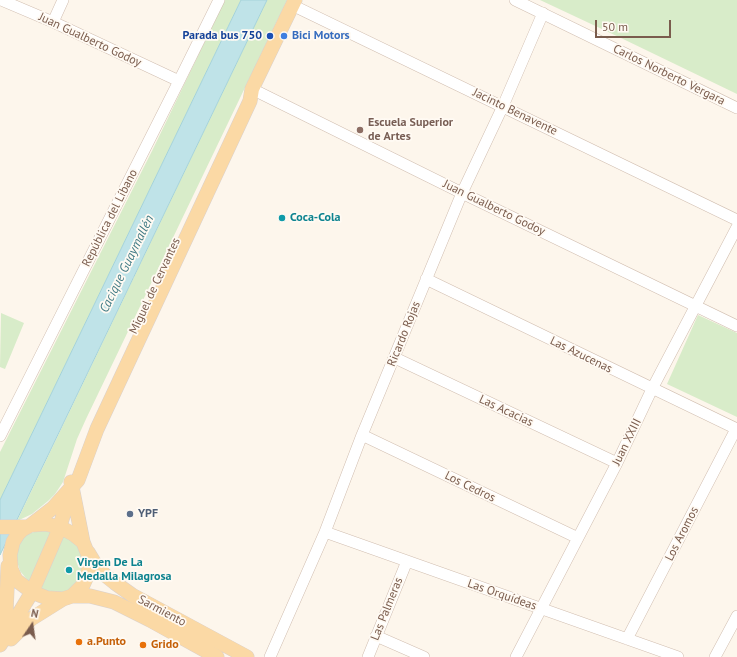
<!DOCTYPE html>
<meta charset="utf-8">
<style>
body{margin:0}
#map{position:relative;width:737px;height:657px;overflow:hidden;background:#fdf6ec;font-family:"PT Sans",sans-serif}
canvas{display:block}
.north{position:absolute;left:12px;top:605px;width:40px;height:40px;-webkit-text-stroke:3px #fffaf3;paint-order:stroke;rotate:13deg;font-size:11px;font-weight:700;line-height:16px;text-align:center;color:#7a5c4d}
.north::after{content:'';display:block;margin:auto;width:14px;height:18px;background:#7a5c4d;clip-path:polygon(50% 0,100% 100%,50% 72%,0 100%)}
.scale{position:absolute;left:595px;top:20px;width:76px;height:18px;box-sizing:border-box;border:2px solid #7a5c4d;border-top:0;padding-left:5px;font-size:12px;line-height:14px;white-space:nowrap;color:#7a5c4d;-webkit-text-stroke:3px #fffaf3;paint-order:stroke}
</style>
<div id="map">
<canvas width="737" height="657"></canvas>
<div class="north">N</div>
<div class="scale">50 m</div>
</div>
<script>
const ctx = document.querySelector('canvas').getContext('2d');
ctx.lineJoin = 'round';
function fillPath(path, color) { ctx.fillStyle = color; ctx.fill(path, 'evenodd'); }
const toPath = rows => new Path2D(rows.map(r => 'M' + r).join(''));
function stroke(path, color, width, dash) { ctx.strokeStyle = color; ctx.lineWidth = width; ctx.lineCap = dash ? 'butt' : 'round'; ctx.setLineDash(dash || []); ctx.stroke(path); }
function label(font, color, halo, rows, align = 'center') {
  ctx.font = font + ' "PT Sans",sans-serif'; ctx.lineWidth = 3.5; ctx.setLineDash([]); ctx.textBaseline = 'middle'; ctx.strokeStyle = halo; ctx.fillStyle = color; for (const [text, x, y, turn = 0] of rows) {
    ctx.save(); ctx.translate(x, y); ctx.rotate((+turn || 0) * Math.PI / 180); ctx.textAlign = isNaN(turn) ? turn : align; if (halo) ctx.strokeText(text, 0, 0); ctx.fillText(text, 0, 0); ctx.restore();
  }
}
fillPath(toPath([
 [225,0,241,0,0,500,0,452,152,151],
 [267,0,287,0,86,419,77,439,63,482,55,494,48,501,32,514,17,521],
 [540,0,737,0,737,94,621,38],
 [1,313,24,323,5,369,0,367],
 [698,315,737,333,737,417,667,384],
 [40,530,52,531,29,582,20,571,16,558,19,542,25,535],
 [63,534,72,540,82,551,84,574,70,591,59,594,40,590]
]), '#d8ecc9');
const water = toPath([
 [241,0,267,0,0,555,0,500,241,0]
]);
fillPath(water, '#bfe3e8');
stroke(water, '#a5d3da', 1);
const minor = toPath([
 [1,0,53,22,179,81],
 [515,0,737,108],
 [292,5,737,220],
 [53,22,63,0],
 [252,89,462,193,737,326],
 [426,279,737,429],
 [395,358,617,463],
 [362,435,578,538],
 [0,436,179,81,219,0],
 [325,532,678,657],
 [376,636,424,657],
 [627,639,736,429],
 [270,657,325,532,362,435,462,193,503,106,543,13],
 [368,657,407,561],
 [516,657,617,463,652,389,737,227],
 [715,657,737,616]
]);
const major = toPath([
 [71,482,83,542],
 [45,524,60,527,73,534,83,542,89,557,88,574,83,585,72,596,63,599,47,598,32,592,16,580,11,569,10,555,13,542,18,534,22,530,31,525,45,524],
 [31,525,53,508,78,480,97,429,250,101,252,89,295,0],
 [0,527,27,527],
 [88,552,97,567,105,575,115,583,132,595,247,657],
 [72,596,90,596,114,602,150,620,217,657],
 [0,632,6,613,8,566],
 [11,639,31,619,63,599],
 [0,645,32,592,58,532,70,494]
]);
stroke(minor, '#d1beb0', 12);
stroke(major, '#dad1cd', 15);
stroke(minor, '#fff', 11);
stroke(major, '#fbd9a5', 14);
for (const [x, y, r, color] of [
 [270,36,4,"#1a4fb4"],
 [284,36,4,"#3f7fe0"],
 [360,130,4,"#8d6e63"],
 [282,218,4,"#0f9aa8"],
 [130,514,4,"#5c6f8a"],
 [69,570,4,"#0f9aa8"],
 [79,642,4,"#e8710a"],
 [143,645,4,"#e8710a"]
]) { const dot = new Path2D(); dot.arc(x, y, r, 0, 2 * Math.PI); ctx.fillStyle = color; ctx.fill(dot); stroke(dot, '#fffaf3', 1.5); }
label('bold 12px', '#164399', '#fffaf3', [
 ["Parada bus 750",262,36]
], 'right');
label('bold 12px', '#366cbe', '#fffaf3', [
 ["Bici Motors",292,36]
], 'left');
label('12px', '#7a5c4d', '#fffaf3', [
 ["Juan Gualberto Godoy",90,40,25],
 ["Carlos Norberto Vergara",669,75,26],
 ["Jacinto Benavente",515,112,26],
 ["Juan Gualberto Godoy",494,208,26],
 ["República del Líbano",110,218,-63],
 ["Miguel de Cervantes",155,286,-65],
 ["Ricardo Rojas",404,334,-68],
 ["Las Azucenas",581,355,26],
 ["Las Acacias",506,411,25],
 ["Juan XXIII",627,442,-64],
 ["Los Cedros",470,487,26],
 ["Los Aromos",682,534,-63],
 ["Las Orquídeas",502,595,19],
 ["Las Palmeras",387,609,-68],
 ["Sarmiento",162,611,28]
]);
label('bold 12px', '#785e54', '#fffaf3', [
 ["Escuela Superior",368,123],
 ["de Artes",368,137]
], 'left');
label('bold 12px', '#0d838f', '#fffaf3', [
 ["Coca-Cola",290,218],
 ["Virgen De La",77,563],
 ["Medalla Milagrosa",77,577]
], 'left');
label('bold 12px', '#4e5e75', '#fffaf3', [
 ["YPF",138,514]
], 'left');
label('bold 12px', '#c56008', '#fffaf3', [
 ["a.Punto",87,642],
 ["Grido",151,645]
], 'left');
label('italic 13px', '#437c86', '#fffaf3', [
 ["Cacique Guaymallén",127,264,-64]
]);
</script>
